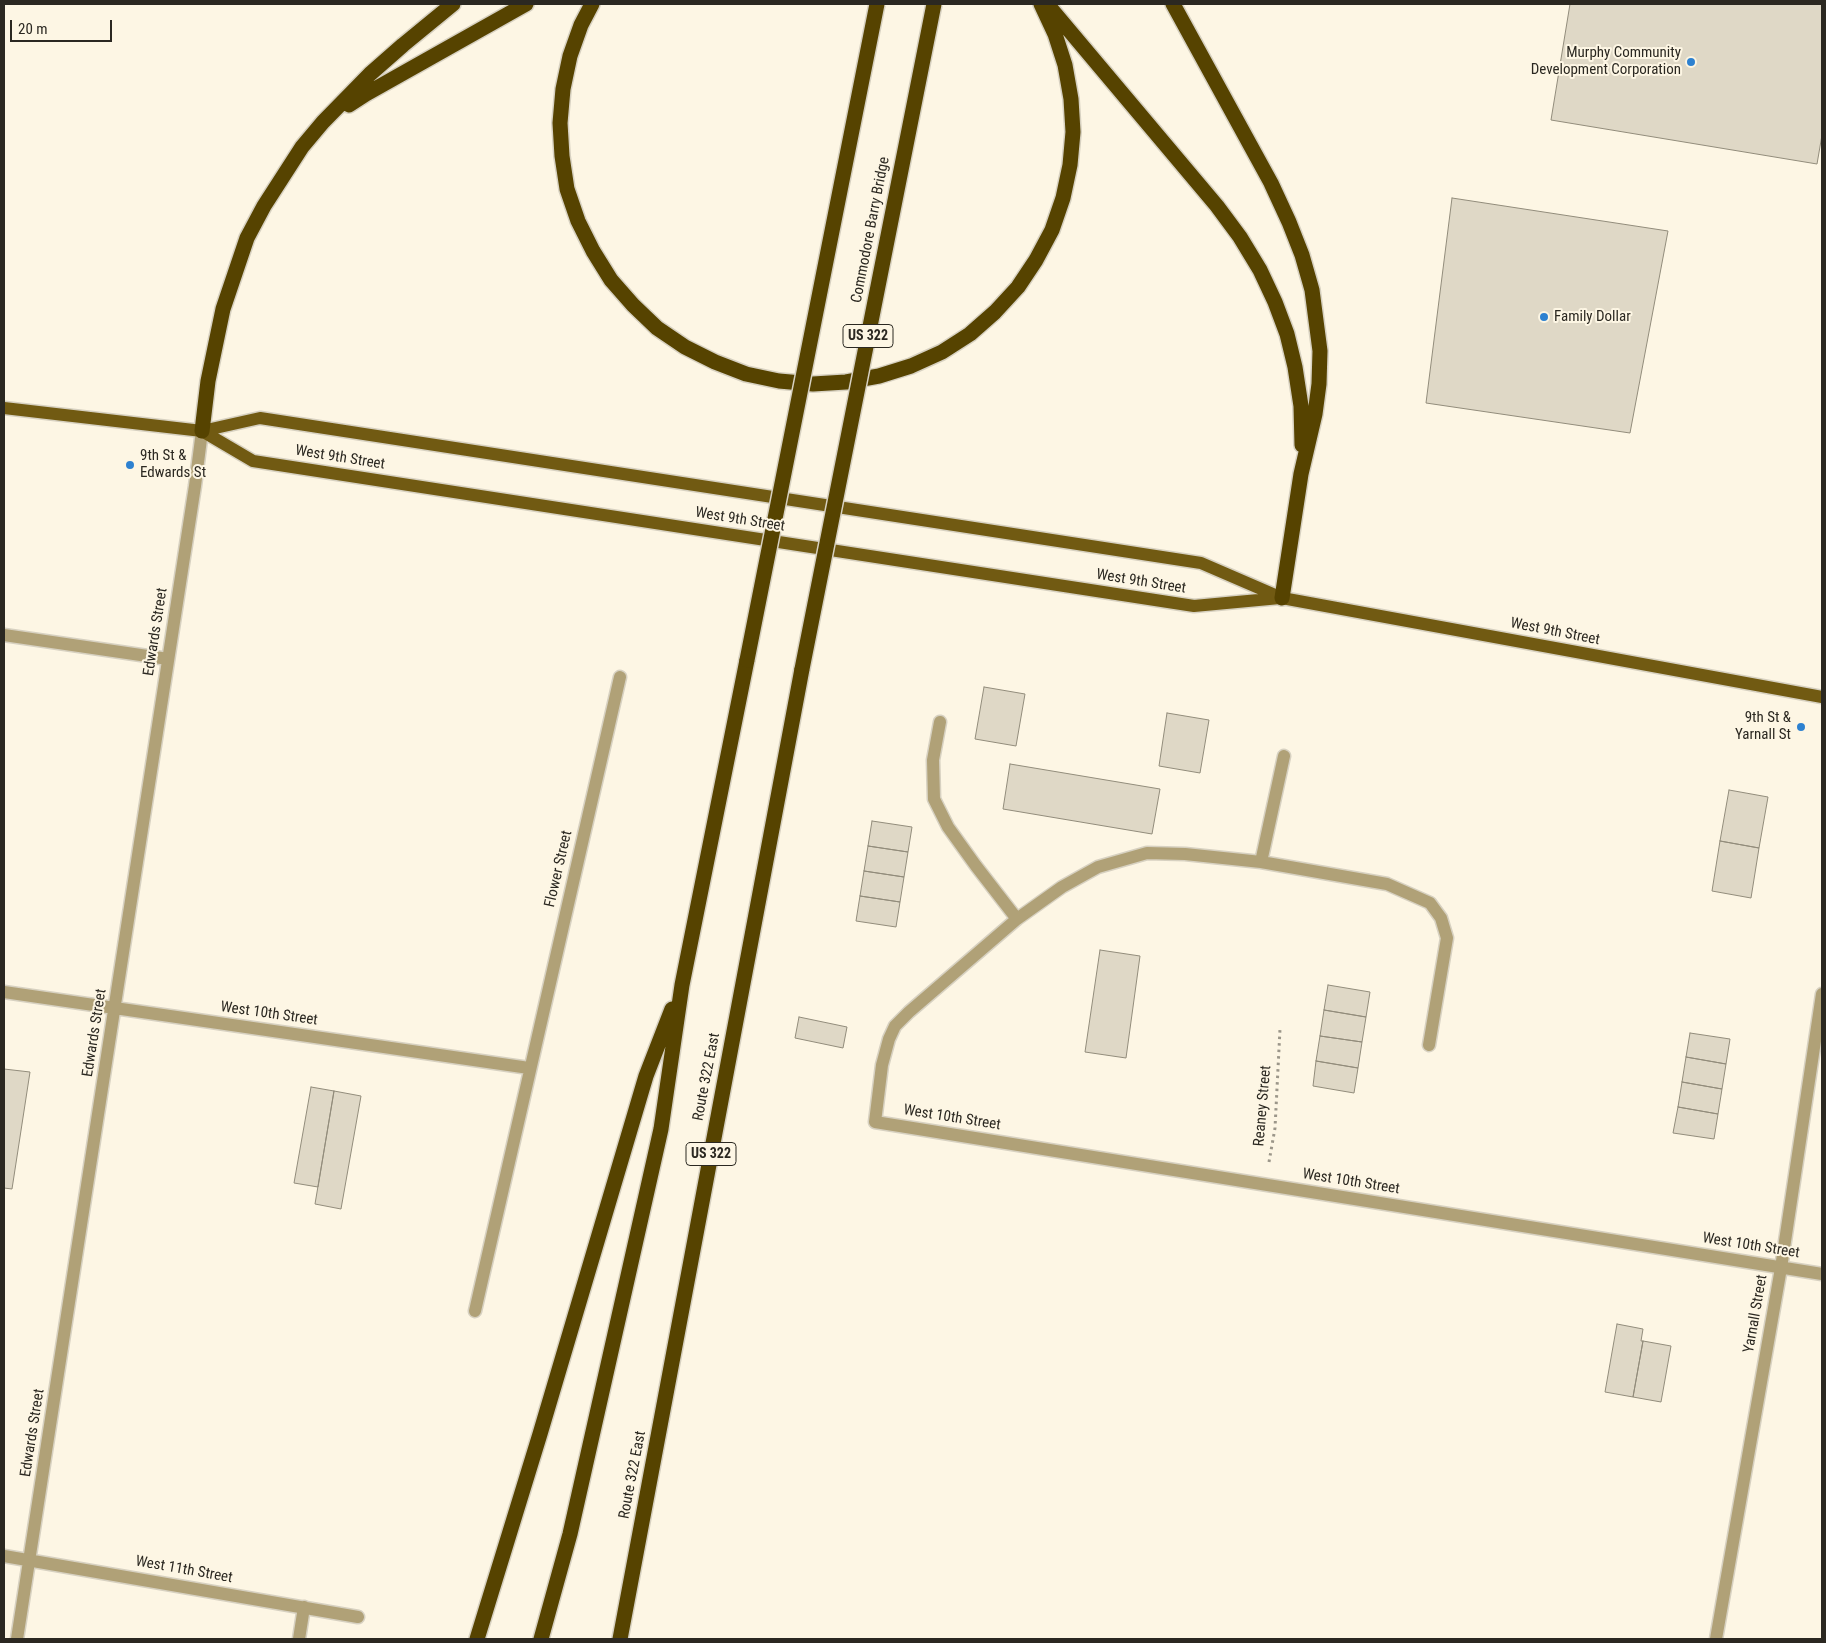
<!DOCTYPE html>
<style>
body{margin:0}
#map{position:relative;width:1826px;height:1643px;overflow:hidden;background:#fdf6e4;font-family:"Roboto Condensed",sans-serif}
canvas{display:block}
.frame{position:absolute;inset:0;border:5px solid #2b2821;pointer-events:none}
.scale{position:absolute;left:10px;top:20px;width:102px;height:22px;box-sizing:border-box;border:2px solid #2b2821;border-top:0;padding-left:6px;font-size:15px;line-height:18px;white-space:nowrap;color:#2b2821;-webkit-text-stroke:4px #fdf6e4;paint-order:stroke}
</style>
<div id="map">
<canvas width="1826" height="1643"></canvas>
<div class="frame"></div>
<div class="scale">20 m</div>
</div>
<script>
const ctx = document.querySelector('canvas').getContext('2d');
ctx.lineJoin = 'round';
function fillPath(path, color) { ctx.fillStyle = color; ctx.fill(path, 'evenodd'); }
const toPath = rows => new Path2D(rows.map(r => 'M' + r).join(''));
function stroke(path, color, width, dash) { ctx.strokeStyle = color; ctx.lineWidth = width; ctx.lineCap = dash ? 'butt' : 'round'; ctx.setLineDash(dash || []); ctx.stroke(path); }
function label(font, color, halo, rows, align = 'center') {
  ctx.font = font + ' "Roboto Condensed",sans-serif'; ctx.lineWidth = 4; ctx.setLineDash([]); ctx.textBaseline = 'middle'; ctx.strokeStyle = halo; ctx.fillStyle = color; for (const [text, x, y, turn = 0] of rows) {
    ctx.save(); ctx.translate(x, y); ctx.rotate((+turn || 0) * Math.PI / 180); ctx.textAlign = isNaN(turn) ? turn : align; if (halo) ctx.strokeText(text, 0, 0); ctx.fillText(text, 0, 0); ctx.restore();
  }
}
const building = toPath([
 [1570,4,1822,4,1822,135,1817,164,1551,120,1570,4],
 [1452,198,1668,231,1630,433,1426,403,1452,198],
 [984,687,1025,694,1016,746,975,739,984,687],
 [1167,713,1209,720,1200,773,1159,766,1167,713],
 [1010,764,1160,789,1152,834,1003,809,1010,764],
 [1729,790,1768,797,1759,848,1720,841,1729,790],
 [872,821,912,827,908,852,868,846,872,821],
 [1720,841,1759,848,1751,898,1712,891,1720,841],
 [868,846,908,852,904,877,864,871,868,846],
 [864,871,904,877,900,902,860,896,864,871],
 [860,896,900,902,896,927,856,921,860,896],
 [1100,950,1140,956,1126,1058,1085,1052,1100,950],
 [1328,985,1370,992,1366,1017,1324,1010,1328,985],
 [1324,1010,1366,1017,1362,1042,1320,1036,1324,1010],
 [799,1017,847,1027,843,1048,795,1038,799,1017],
 [1690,1033,1730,1039,1726,1064,1686,1057,1690,1033],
 [1320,1036,1362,1042,1358,1068,1316,1061,1320,1036],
 [1686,1057,1726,1064,1722,1089,1682,1082,1686,1057],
 [1316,1061,1358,1068,1354,1093,1313,1086,1316,1061],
 [4,1069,30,1072,12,1189,4,1188,4,1069],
 [1682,1082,1722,1089,1718,1114,1678,1107,1682,1082],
 [311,1087,334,1091,318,1187,294,1183,311,1087],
 [334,1091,361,1096,341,1209,315,1204,334,1091],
 [1678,1107,1718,1114,1714,1139,1673,1133,1678,1107],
 [1617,1324,1643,1329,1641,1341,1643,1341,1633,1397,1605,1392,1617,1324],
 [1643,1341,1671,1346,1661,1402,1633,1397,1643,1341]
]);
fillPath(building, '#dfd8c6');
stroke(building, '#928c7b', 1);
const minor = toPath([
 [4,635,168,659],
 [940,722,933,760,934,799,948,827,976,866,1017,919],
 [1261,862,1284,756],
 [4,992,529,1068],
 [1429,1045,1447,938,1441,918,1430,903,1387,884,1261,862,1185,854,1147,853,1098,867,1062,887,1017,919,909,1012,895,1026,889,1039,882,1065,875,1122,1822,1274],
 [475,1311,620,677],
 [4,1556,358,1617],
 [17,1639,195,486,202,431],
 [299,1639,304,1607],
 [1716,1639,1781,1268,1822,994]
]);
const major = toPath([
 [4,408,202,431,260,418,1201,563,1282,598,1822,697],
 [202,431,253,461,1194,606,1280,598]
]);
const highway = toPath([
 [592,4,581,25,570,56,563,89,560,123,562,156,567,189,578,221,593,251,611,280,633,305,657,328,685,347,715,362,746,374,779,381,813,384,846,382,879,376,911,366,942,352,970,334,995,312,1018,287,1036,260,1052,230,1063,198,1070,165,1073,132,1071,99,1065,65,1055,34,1041,4],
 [1047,4,1217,206,1240,237,1260,270,1275,302,1287,334,1295,367,1301,406,1302,445],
 [1173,4,1271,183,1289,222,1302,255,1312,290,1320,351,1319,384,1315,414,1301,474,1282,598],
 [349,105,366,94,526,4],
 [202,431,208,381,223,309,247,238,264,206,302,147,323,122,370,74,403,45,453,4],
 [477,1639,540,1434,646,1076,672,1009],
 [541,1639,570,1534,661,1129,682,985,747,660],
 [620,1639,802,669]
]);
stroke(minor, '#d7d1c1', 15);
stroke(major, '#d7d1c1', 15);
stroke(highway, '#d7d1c1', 18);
stroke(toPath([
 [1269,1162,1275,1128,1280,1029]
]), '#9b9689', 3, [2.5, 4]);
stroke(minor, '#b0a177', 12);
stroke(major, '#715a12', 12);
stroke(highway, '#564300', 15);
const highwayBridge = toPath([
 [747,660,877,4],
 [802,669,934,4]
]);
stroke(highwayBridge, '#d7d1c1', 18, []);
stroke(highwayBridge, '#564300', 15);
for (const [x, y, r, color] of [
 [1691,62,5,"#2d81d0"],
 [1544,317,5,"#2d81d0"],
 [130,465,5,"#2d81d0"],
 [1801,727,5,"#2d81d0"]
]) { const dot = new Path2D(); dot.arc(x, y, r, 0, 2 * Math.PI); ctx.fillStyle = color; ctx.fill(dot); stroke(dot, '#fdf6e4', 2); }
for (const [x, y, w] of [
 [868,336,50],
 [711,1154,50]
]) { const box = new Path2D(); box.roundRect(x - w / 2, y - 11.5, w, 23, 4); ctx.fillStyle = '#fdf6e4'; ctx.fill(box); stroke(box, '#2b2821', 1); }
label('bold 14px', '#2b2821', null, [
 ["US 322",868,336],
 ["US 322",711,1154]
]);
label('15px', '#2b2821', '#fdf6e4', [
 ["Murphy Community",1681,53],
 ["Development Corporation",1681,70],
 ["Family Dollar",1554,317,"left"],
 ["9th St &",140,456,"left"],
 ["Edwards St",140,473,"left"],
 ["9th St &",1791,718],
 ["Yarnall St",1791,735]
], 'right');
label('15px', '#2b2821', '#fdf6e4', [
 ["Commodore Barry Bridge",871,230,-79],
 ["West 9th Street",340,458,9],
 ["West 9th Street",740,520,9],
 ["West 9th Street",1141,582,9],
 ["Edwards Street",156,632,-81],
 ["West 9th Street",1555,632,11],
 ["Flower Street",559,869,-77],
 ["West 10th Street",269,1014,8],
 ["Edwards Street",95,1033,-81],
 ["Route 322 East",707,1077,-79],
 ["Reaney Street",1263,1106,-85],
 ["West 10th Street",952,1118,9],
 ["West 10th Street",1351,1182,9],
 ["West 10th Street",1751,1246,9],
 ["Yarnall Street",1756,1314,-80],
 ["Edwards Street",33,1433,-81],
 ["Route 322 East",633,1475,-79],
 ["West 11th Street",184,1570,10]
]);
</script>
